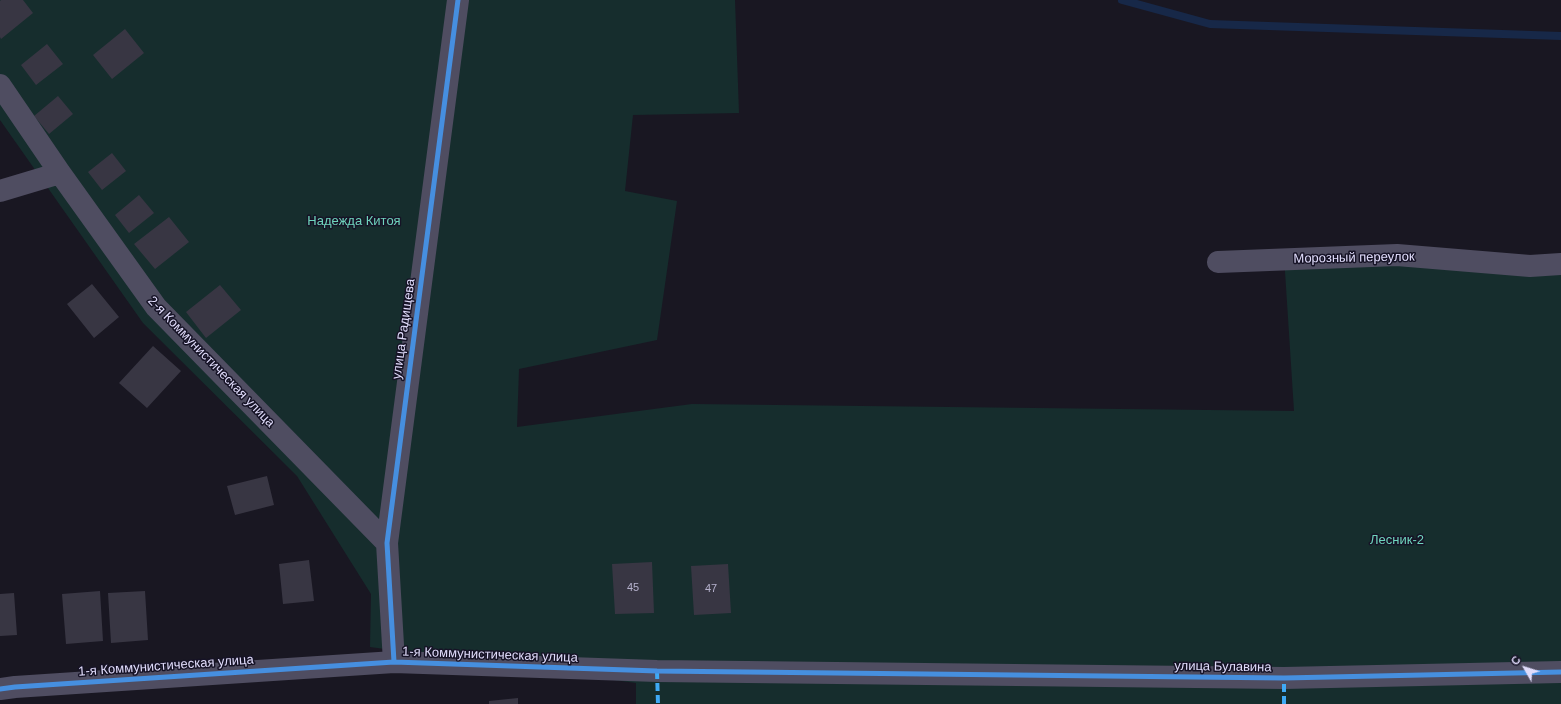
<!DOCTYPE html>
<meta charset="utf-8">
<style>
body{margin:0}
#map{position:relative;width:1561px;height:704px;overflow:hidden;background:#191722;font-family:Helvetica,sans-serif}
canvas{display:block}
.north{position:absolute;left:1505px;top:648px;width:40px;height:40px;-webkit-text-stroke:3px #161326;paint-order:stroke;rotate:309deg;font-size:11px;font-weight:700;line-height:16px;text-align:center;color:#e0dcfb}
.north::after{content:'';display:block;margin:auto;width:14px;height:18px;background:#e0dcfb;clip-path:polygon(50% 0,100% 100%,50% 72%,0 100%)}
</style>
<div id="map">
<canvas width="1561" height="704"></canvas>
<div class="north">С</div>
</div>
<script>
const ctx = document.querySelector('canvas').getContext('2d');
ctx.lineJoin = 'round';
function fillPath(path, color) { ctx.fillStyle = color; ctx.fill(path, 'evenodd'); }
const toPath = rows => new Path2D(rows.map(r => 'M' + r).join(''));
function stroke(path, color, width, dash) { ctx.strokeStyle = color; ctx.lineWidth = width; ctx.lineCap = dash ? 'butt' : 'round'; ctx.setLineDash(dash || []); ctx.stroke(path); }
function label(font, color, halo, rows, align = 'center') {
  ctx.font = font + ' Helvetica,sans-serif'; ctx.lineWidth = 3; ctx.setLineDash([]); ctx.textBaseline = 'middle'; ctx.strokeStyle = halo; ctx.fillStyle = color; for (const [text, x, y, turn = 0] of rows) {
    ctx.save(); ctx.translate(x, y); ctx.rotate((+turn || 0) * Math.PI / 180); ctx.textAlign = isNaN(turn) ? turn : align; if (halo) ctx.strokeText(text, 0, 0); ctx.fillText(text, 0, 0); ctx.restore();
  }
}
fillPath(toPath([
 [0,0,735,0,739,113,633,115,625,191,677,201,657,340,519,369,517,427,692,404,1294,411,1284,256,1561,258,1561,704,636,704,636,683,370,647,371,594,297,476,143,323,0,120]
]), '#162d2d');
stroke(toPath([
 [1122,0,1210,24,1561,36]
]), '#172848', 8);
fillPath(toPath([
 [1,0,23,0,33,13,1,39,0,37,0,1],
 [125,29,144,53,112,79,93,55],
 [47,44,63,64,36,85,21,65],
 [58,96,73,114,49,134,34,116],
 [112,153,126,171,102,190,88,172],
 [139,195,154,213,129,233,115,215],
 [169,217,189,242,155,269,134,244],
 [92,284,119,317,94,338,67,304],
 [220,285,241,310,206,338,186,312],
 [153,346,181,371,147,408,119,383],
 [267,476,274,505,235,515,227,486],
 [309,560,314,601,283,604,279,564],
 [652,562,654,613,615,614,612,564],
 [728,564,731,613,694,615,691,566],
 [100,591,103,641,66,644,62,594],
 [145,591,148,640,111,643,108,593],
 [14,593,17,635,0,636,0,594],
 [518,698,518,704,489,704,489,701]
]), '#383643');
stroke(toPath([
 [0,85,60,173,156,307,387,543],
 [0,191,60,173],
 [1218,262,1397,255,1530,266,1561,264],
 [394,662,387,543,458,0],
 [0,689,15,687,394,662,657,671,1284,678,1561,672]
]), '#4f4d61', 22);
stroke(toPath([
 [657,671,658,704],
 [1284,704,1284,678]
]), '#3fa9f5', 4, [8, 4]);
stroke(toPath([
 [394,662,387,543,458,0],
 [0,689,15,687,394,662,657,671,1284,678,1561,672]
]), '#468fdf', 5);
label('11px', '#b6b2cd', null, [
 ["45",633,588],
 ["47",711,589]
]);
label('13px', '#6fd4bd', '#161326', [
 ["Надежда Китоя",354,221],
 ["Лесник-2",1397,540]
]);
label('13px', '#e0dcfb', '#161326', [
 ["Морозный переулок",1354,258,-1],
 ["улица Радищева",404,329,-82],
 ["2-я Коммунистическая улица",211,362,46],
 ["1-я Коммунистическая улица",490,655,2],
 ["1-я Коммунистическая улица",166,666,-4],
 ["улица Булавина",1223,667,1]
]);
</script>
